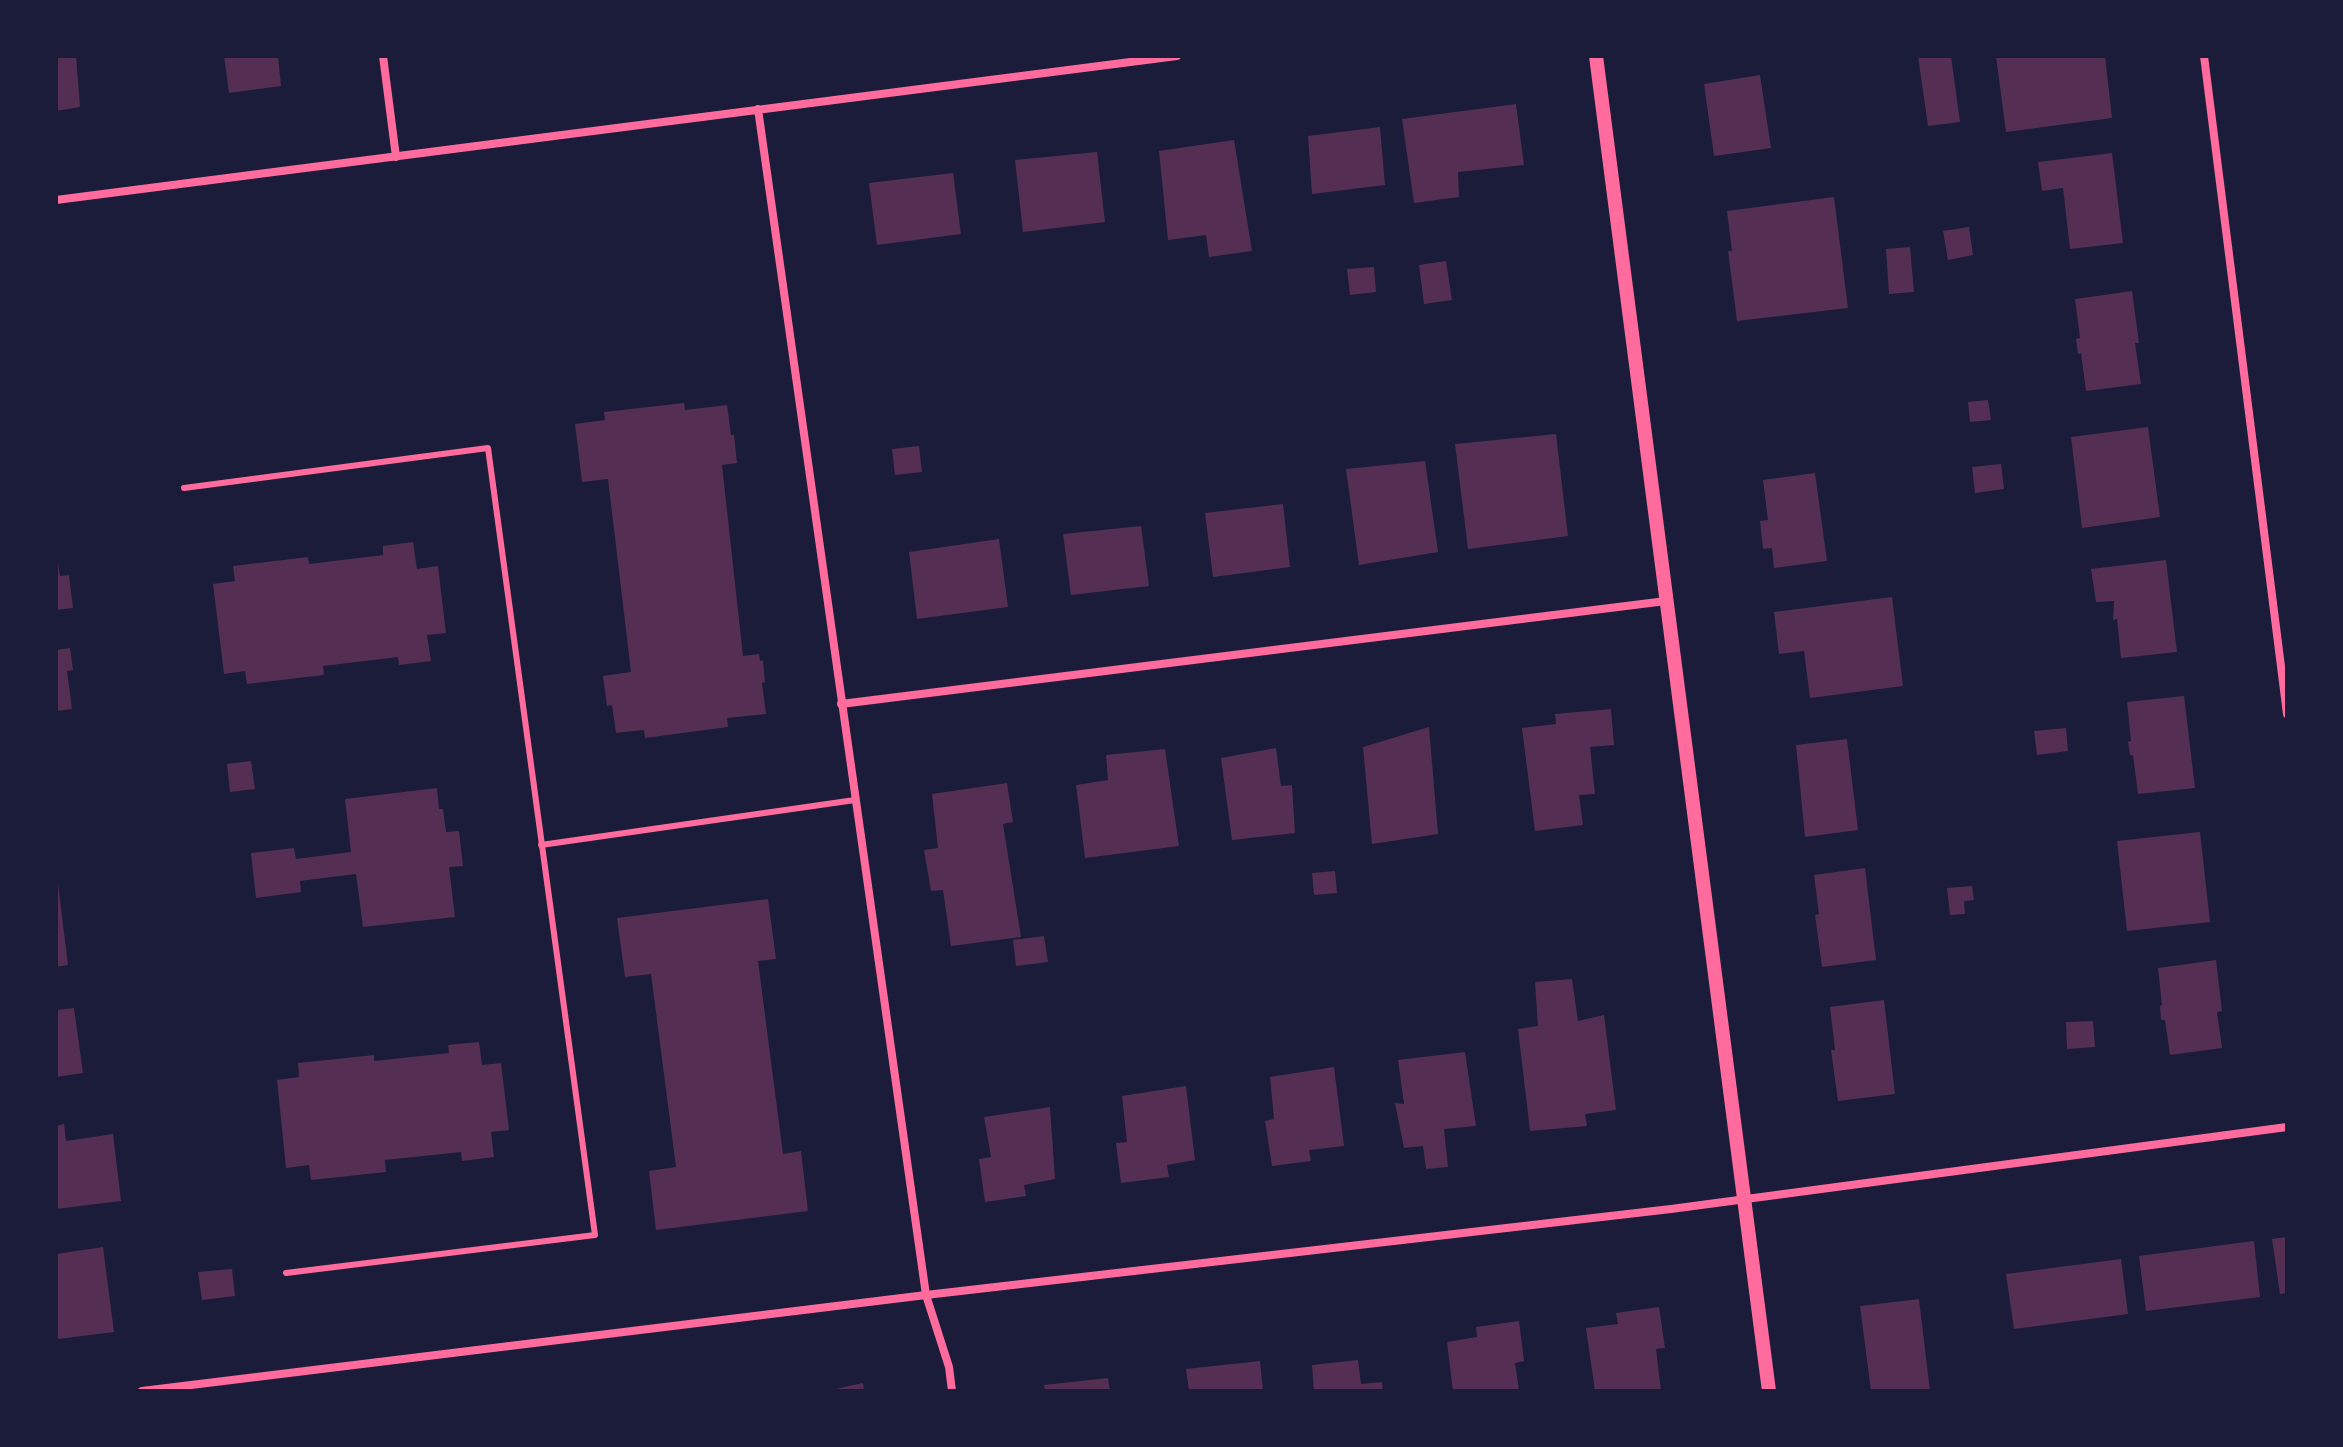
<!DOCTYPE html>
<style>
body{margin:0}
#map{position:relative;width:2343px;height:1447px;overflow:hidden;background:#1b1b3a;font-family:"PT Sans",sans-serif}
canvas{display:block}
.frame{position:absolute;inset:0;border:58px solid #1b1b3a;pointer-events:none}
</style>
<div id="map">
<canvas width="2343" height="1447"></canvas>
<div class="frame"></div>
</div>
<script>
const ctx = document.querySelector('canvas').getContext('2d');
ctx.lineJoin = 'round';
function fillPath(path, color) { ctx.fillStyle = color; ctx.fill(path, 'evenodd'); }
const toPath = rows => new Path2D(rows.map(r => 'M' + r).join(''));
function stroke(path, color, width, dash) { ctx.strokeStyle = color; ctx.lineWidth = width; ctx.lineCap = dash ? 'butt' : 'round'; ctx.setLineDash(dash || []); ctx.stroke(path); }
fillPath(toPath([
 [56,56,76,56,80,107,56,111],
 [224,56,278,56,281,86,229,93],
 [1918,56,1951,56,1960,122,1928,126],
 [1996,56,2105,56,2112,118,2006,132],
 [1760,75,1771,148,1714,156,1704,84],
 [1516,104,1524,165,1458,172,1459,197,1414,203,1402,119],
 [1380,127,1385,185,1312,194,1308,136],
 [1234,140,1252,251,1209,257,1206,235,1168,240,1159,151],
 [1097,152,1105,222,1023,232,1015,160],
 [2112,153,2123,243,2070,249,2063,188,2042,191,2038,162],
 [953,173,961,234,877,245,869,183],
 [1834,197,1848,308,1737,321,1728,251,1732,251,1727,211],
 [1969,227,1973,255,1948,260,1943,231],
 [1910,247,1914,292,1889,294,1886,249],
 [1446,261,1452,300,1424,304,1419,265],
 [1374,267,1376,292,1350,295,1347,269],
 [2132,291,2139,343,2135,343,2141,384,2086,391,2081,353,2078,354,2076,339,2080,338,2075,299],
 [1988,400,1991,420,1970,422,1968,402],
 [684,403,685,410,727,405,731,435,734,435,737,463,722,465,743,656,759,654,760,661,763,660,765,682,762,683,766,714,727,718,728,727,645,738,644,730,616,733,612,705,607,706,603,676,631,672,608,479,582,482,575,424,605,420,604,412],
 [2148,427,2160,517,2082,528,2071,437],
 [1556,434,1568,536,1468,549,1455,444],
 [919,446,922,472,895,475,892,449],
 [1425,461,1438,552,1359,565,1346,469],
 [2001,464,2004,489,1975,493,1972,467],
 [1815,473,1827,561,1774,568,1772,548,1763,549,1760,521,1768,520,1763,480],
 [1283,504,1290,567,1213,577,1205,513],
 [1141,526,1149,586,1071,595,1063,534],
 [999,539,1008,607,917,619,909,552],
 [413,542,417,569,438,566,446,633,427,635,431,661,399,665,398,657,323,666,324,675,247,684,245,671,224,674,213,584,235,581,233,566,308,557,309,564,383,555,383,546],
 [2166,560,2177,652,2121,658,2117,619,2113,620,2114,601,2096,602,2091,569],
 [56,563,58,563,60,576,69,575,73,608,56,610],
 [1892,597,1903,686,1810,698,1804,651,1779,654,1774,612],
 [70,648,73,670,67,671,72,709,56,711,56,650],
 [2184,696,2195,788,2138,794,2133,755,2130,755,2128,742,2131,741,2127,702],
 [1611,709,1614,745,1590,747,1595,794,1579,795,1583,825,1535,831,1522,728,1556,724,1555,714],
 [1429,727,1438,834,1372,844,1363,747],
 [2066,728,2068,751,2037,755,2034,731],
 [1847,739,1858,830,1805,837,1796,745],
 [1276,748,1281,786,1292,785,1295,833,1232,840,1221,758],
 [1165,749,1179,846,1085,858,1076,785,1108,780,1106,755],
 [251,761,255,789,230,792,227,764],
 [1007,783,1013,822,1003,824,1021,937,951,946,943,890,931,891,924,850,938,848,932,794],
 [437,788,439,809,443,809,446,832,459,831,463,866,449,867,455,917,363,927,356,874,300,881,301,892,256,898,251,853,294,848,296,859,351,852,345,799],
 [2200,832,2210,922,2127,931,2117,841],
 [1865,868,1876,960,1822,967,1815,915,1819,914,1814,875],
 [1335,871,1337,893,1314,895,1312,873],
 [56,884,58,884,68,965,56,967],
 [1972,886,1974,900,1964,901,1965,914,1950,915,1947,888],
 [768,899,776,959,758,961,783,1154,801,1151,808,1211,656,1230,649,1171,676,1167,651,974,625,977,617,918],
 [1044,936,1048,962,1016,966,1013,940],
 [2216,960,2222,1011,2217,1012,2222,1048,2170,1055,2165,1020,2161,1020,2160,1006,2162,1005,2158,968],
 [1572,979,1578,1021,1604,1015,1616,1110,1585,1114,1587,1126,1530,1131,1518,1029,1538,1026,1535,982],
 [1884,1000,1895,1094,1838,1101,1831,1050,1835,1050,1830,1007],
 [74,1008,83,1073,56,1077,56,1010],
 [2093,1021,2095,1047,2067,1049,2066,1022],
 [479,1042,482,1065,501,1063,509,1130,491,1132,494,1157,462,1161,461,1152,385,1160,386,1172,311,1180,309,1165,286,1168,277,1080,299,1077,298,1063,374,1055,374,1061,449,1053,448,1045],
 [1465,1052,1476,1126,1444,1129,1448,1167,1426,1169,1423,1146,1404,1148,1395,1103,1404,1104,1398,1060],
 [1334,1067,1344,1146,1309,1150,1311,1161,1272,1166,1265,1121,1274,1119,1270,1077],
 [1186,1086,1195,1160,1167,1165,1169,1177,1121,1183,1116,1143,1127,1142,1122,1096],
 [1050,1107,1055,1179,1024,1185,1026,1196,985,1202,979,1159,991,1157,984,1117],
 [64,1124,66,1141,113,1134,121,1201,56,1209,56,1126],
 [2287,1237,2287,1293,2280,1294,2272,1239],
 [2254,1241,2260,1297,2146,1311,2139,1256],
 [103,1247,114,1332,58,1339,56,1254],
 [2121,1259,2128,1314,2014,1329,2006,1274],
 [232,1269,235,1296,202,1300,198,1272],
 [1919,1299,1930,1391,1871,1391,1860,1306],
 [1659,1307,1665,1348,1656,1349,1661,1391,1595,1391,1586,1328,1618,1324,1616,1313],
 [1519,1321,1524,1361,1515,1363,1519,1391,1453,1391,1447,1342,1477,1337,1476,1327],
 [1358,1360,1361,1384,1382,1382,1383,1391,1314,1391,1312,1365],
 [1260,1361,1263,1391,1189,1391,1186,1369],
 [1108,1378,1110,1391,1045,1391,1044,1385],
 [863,1383,864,1391,831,1391,831,1390]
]), '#542f53');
stroke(toPath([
 [184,488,488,448,595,1235,286,1273],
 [541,845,855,800]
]), '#ff6b9d', 6);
stroke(toPath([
 [383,56,396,157],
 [2204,56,2287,714],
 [758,109,926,1295,949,1367,952,1391],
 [56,200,1177,56],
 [841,704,1666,601],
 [142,1391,926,1295,1671,1209,2287,1127]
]), '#ff6b9d', 8);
stroke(toPath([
 [1596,56,1769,1391]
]), '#ff6b9d', 14);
</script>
